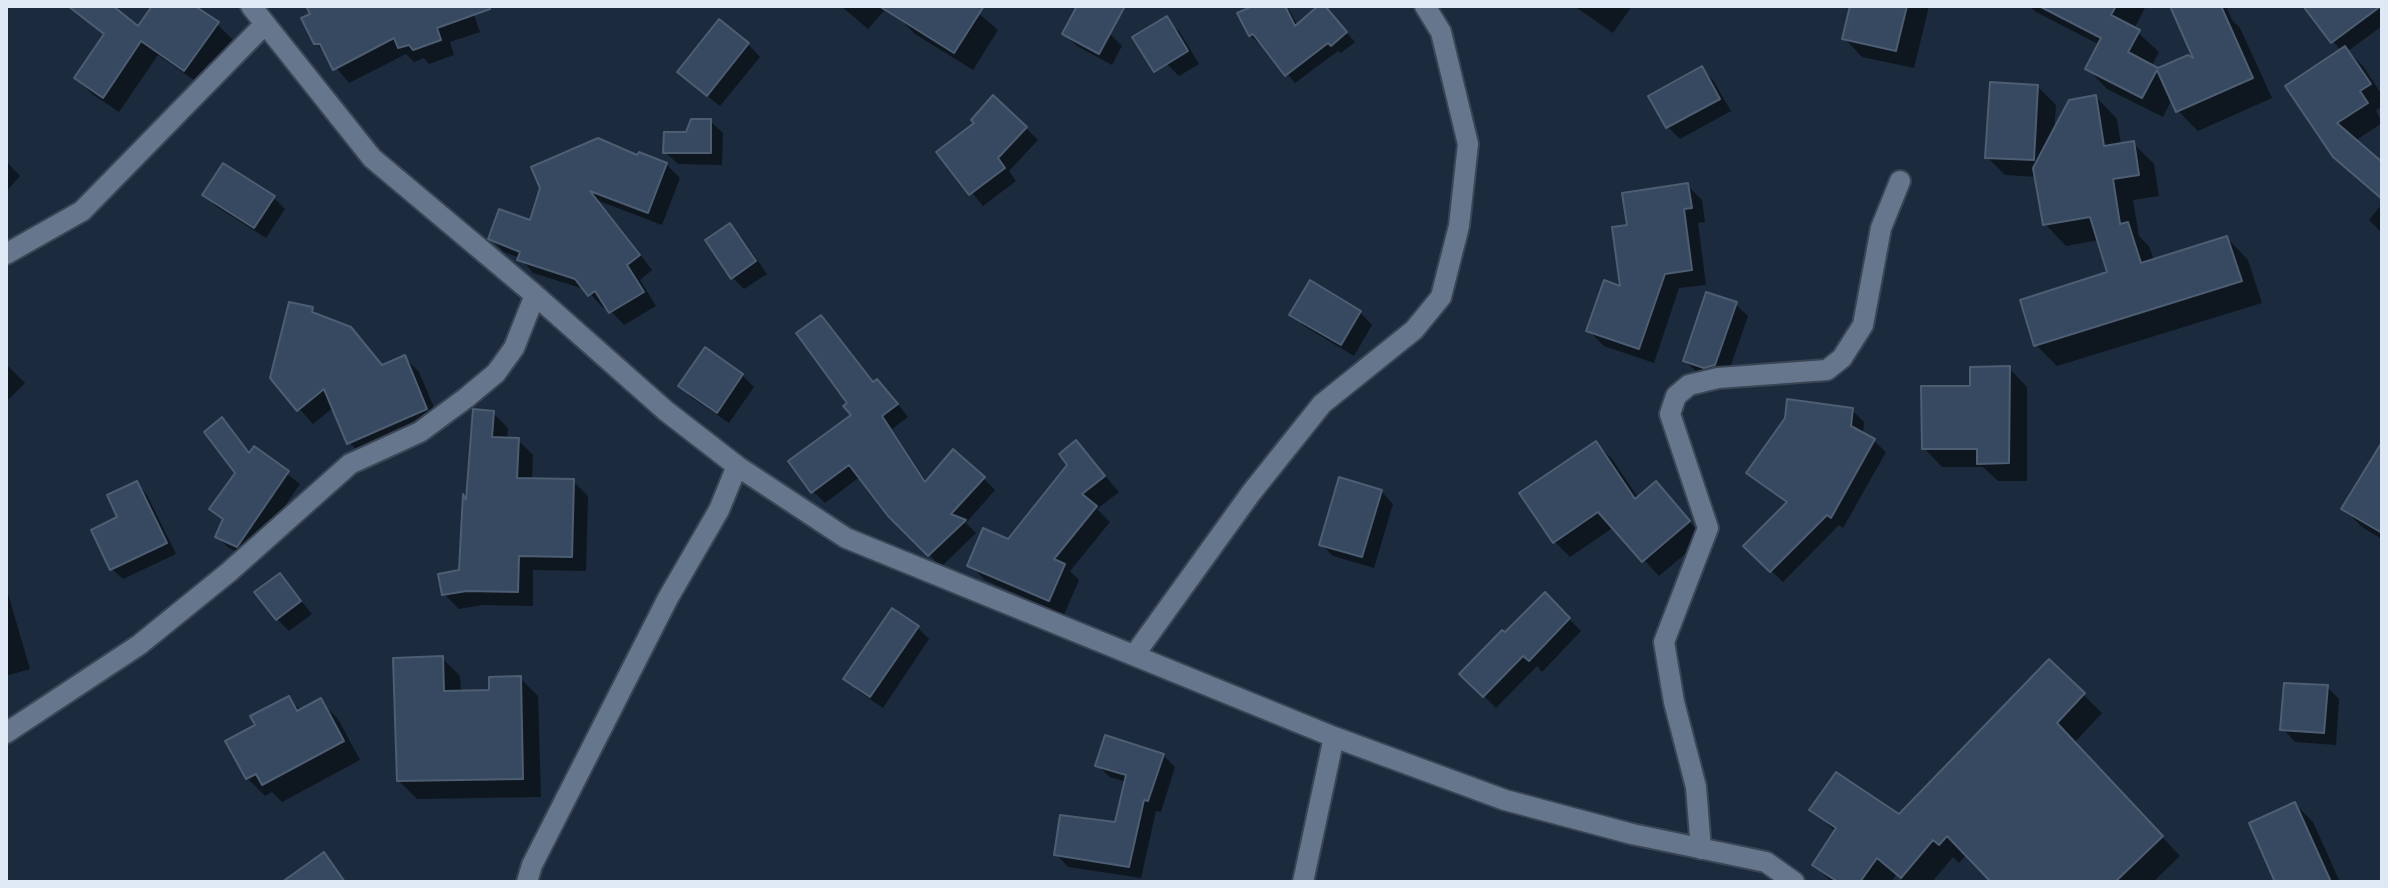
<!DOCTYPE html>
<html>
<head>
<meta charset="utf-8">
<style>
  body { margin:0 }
  #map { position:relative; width:2388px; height:888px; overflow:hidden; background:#1c2a3d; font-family:Quicksand,sans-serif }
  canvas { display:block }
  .frame { position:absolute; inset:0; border:8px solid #dfe8f5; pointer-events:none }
</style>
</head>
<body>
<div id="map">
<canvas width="2388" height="888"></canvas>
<div class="frame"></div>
</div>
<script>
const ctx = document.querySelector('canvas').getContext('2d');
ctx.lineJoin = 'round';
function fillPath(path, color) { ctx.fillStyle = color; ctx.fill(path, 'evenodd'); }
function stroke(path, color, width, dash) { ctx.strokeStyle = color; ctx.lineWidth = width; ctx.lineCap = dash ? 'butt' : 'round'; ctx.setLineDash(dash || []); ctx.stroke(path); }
fillPath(new Path2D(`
  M93 6H109L138 29 155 6H192L217 24 233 40 201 85 158 55 119 112 92 94 76 78 105 36 85 17Z
  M316 6H471L480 32 450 42 454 55 429 64 424 58 414 62 406 54 349 83 316 43 312 15Z
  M841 6H888L868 29Z
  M904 6H970L998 30 973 70 915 34 897 16Z
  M1257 6H1287L1298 26 1322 6 1355 42 1341 53 1338 51 1295 83 1262 43 1259 44 1250 35Z
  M1574 6H1632L1613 33Z
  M1852 6H1929L1914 68 1862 57 1844 38Z
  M2029 6H2146L2134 29 2159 52 2151 67 2158 71 2197 62 2172 6H2226L2232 20 2240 28 2272 98 2198 131 2178 111 2172 99 2163 117 2107 89 2088 69 2100 45 2036 12Z
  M2313 6H2382V26L2348 51 2363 66 2382 95V106L2376 110 2382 123 2355 141 2378 161 2382 157V199L2334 156 2341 51 2308 9Z
  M1075 15 1110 34 1122 46 1112 65 1077 46 1064 34Z
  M1166 19 1179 31 1199 64 1179 76 1167 64Z
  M748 44 760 57 720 106 691 83Z
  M1701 68 1713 80 1731 111 1680 139 1668 127 1651 97Z
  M2038 87 2056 105 2054 132 2096 97 2117 119 2121 145 2133 143 2154 164 2159 196 2133 200 2139 236 2149 246 2154 261 2227 238 2248 260 2262 303 2057 366 2036 345 2110 274 2099 240 2066 246 2045 224 2037 177 2005 175 1987 157Z
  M710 121 723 133 722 165 678 164 665 152Z
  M1026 128 1038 140 1009 171 1016 181 983 206 939 152Z
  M639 158 666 164 680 178 662 225 599 201 652 270 640 280 656 306 624 325 606 306 603 308 587 290 533 273 520 258 504 252 490 238 531 222Z
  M6 161 20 176 6 192Z
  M1687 185 1702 200 1705 222 1698 223 1706 285 1679 288 1654 363 1604 346 1589 331 1622 289 1629 226Z
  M205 195 273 197 285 209 266 238 217 207Z
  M2382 204V233L2369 220Z
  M730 226 742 238 767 274 744 289 732 277Z
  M1735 304 1748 316 1727 377 1698 373 1685 361Z
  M312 309 319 317 349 328 383 366 404 357 419 372 441 424 364 457 349 442 334 407 313 424 272 378Z
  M1360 312 1372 325 1354 356 1304 326 1292 314Z
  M821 317 874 384 889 393 908 417 892 429 927 482 983 478 995 490 966 523 976 533 941 567 890 514 861 476 825 503 813 491 853 415Z
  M6 364 25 383 6 402Z
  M2009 368 2027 387V481H1998L1983 467H1942L1924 448 1972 388Z
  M742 375 754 387 729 423 692 398 680 386Z
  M1852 410 1864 422 1863 434 1874 441 1886 452 1843 528 1839 525 1783 582 1746 546 1788 504 1748 472Z
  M493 413 508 428 507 440H518L533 455 532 480 573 481 588 496 586 571 533 570V606L483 605 459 609 444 594 461 572 465 499 468 501Z
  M222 420 251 454 254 449 300 484 249 558 229 548 217 537 224 521 211 509 237 473Z
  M1076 442 1119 492 1097 509 1110 522 1070 571 1079 580 1064 615 985 580 970 565 1008 541 1070 465Z
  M1596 443 1612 459 1639 499 1656 484 1704 538 1659 576 1614 527 1570 557 1554 541Z
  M2382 466V539L2362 527 2344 509Z
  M137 484 147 495 176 554 123 579 112 569Z
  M1381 491 1393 504 1374 568 1333 556 1321 544Z
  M279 575 312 614 289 631 277 619Z
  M6 587 30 669 6 676Z
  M1545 595 1581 631 1542 672 1537 666 1496 708 1462 674Z
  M917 627 929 639 883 708 858 691 846 678Z
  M442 658 460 676 461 693 491 692 520 678 538 696 541 797 417 799 399 781Z
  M2049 661 2102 713 2074 743 2180 856 2153 882H1993L1967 854 1959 863 1953 857 1932 882H1905L1896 875 1891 882H1832L1814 865 1836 832 1812 810 1899 817Z
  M2327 687 2339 699 2336 745 2295 742 2283 729Z
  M288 698 301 711 320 701 338 719 360 760 282 802 272 792 265 796 247 778 257 726Z
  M1163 755 1175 767 1161 812 1156 811 1141 878 1068 867 1056 854 1117 824 1126 782 1110 777 1097 765Z
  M2295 804 2313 822 2340 882H2277Z`), '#0007');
const building = new Path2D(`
  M68 6H113L138 26 152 6H195L219 22 184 71 141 41 103 98 74 78 104 34Z
  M306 6H489L490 9 437 28 441 40 413 50 409 45 398 48 394 38 333 70 320 44H314L301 18 310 14Z
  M879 6H984L954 53Z
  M1077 6H1125L1099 54 1062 34Z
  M1253 6H1285L1295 26 1318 6H1325L1347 32 1331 46 1328 43 1285 76 1253 34 1249 36 1237 13Z
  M1850 6H1907L1896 51 1842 39Z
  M2039 6H2116L2111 15 2140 30 2128 52 2158 68 2188 55 2193 58 2170 6H2221L2253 78 2176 112 2157 70 2142 98 2085 69 2101 38Z
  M2303 6H2381L2331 43Z
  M1167 16 1188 51 1154 72 1132 37Z
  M719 19 749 43 707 96 677 72Z
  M2345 46 2371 84 2360 91 2368 103 2337 123 2382 162V199L2333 157 2285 86Z
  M1702 66 1720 99 1666 128 1648 96Z
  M1990 82 2038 85 2034 160 1985 158Z
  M993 95 1027 127 998 158 1005 168 969 195 936 152 974 123 971 120Z
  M2096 95 2104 146 2134 141 2139 175 2113 179 2120 224 2128 222 2141 263 2227 236 2242 281 2034 346 2020 300 2107 272 2090 217 2043 225 2033 168 2069 100Z
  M691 119H711V153H663L664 132H686Z
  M598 138 637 155 639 152 667 163 648 213 590 191 640 255 627 265 644 292 609 313 595 291 588 296 575 279 517 260 520 252 488 239 499 209 530 220 540 188 531 167Z
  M223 163 275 196 254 228 202 195Z
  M1688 183 1692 208 1684 209 1692 270 1665 274 1639 349 1586 331 1604 280 1620 286 1612 227 1627 225 1622 193Z
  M730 223 756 261 731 279 705 240Z
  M1310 280 1361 311 1341 345 1289 315Z
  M1706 292 1737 302 1715 365 1704 368 1683 361Z
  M289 302 313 307 312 312 351 327 382 365 405 355 427 409 347 444 324 389 297 411 270 378Z
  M821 315 873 382 877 379 898 404 882 416 925 482 953 449 985 477 951 514 966 520 928 556 888 516 849 465 811 493 788 461 851 415 843 406 847 403 796 333Z
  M705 347 743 374 717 413 678 386Z
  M2010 366 2009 463 1977 464V449H1922L1921 386H1970V367Z
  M1787 399 1853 408 1851 426 1875 439 1831 518 1827 515 1770 572 1743 546 1787 502 1746 473 1785 418Z
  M473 409 494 411 492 437 519 438 517 478 574 479 572 557 519 556 518 592 467 591 442 595 438 574 459 570 463 494 466 500Z
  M222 417 249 453 254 446 289 471 237 547 215 537 223 519 209 509 235 473 204 432Z
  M1076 440 1105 476 1082 494 1097 506 1054 559 1065 564 1049 601 967 566 983 528 1008 539 1067 465 1059 454Z
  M1596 441 1635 499 1656 481 1690 521 1642 562 1598 512 1553 543 1519 493Z
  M2382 442V533L2341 509Z
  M1339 477 1382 490 1362 557 1319 545Z
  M137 481 167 543 110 570 91 530 117 517 107 495Z
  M280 573 301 601 276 620 254 592Z
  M1545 592 1570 618 1529 661 1523 656 1483 697 1459 674 1502 630 1505 632Z
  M892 608 919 626 870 697 843 679Z
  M443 656 444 691 489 690V677L521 676 523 779 397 781 393 658Z
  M2049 659 2085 693 2057 723 2163 836 2115 882H1991L1947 836 1939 845 1933 840 1901 878 1877 858 1860 882H1838L1812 865 1836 828 1809 810 1836 772 1899 814Z
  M2284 683 2328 685 2324 733 2280 730Z
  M289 696 297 711 321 698 344 741 262 785 256 774 246 779 225 741 255 725 250 716Z
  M1105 735 1164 754 1148 801 1144 800 1129 867 1054 855 1060 815 1115 822 1126 775 1095 766Z
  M2295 802 2331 882H2275L2249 823Z
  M324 852 345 882H282Z`);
fillPath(building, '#374961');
stroke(building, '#4d5d72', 2);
const minor = new Path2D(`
  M251 6 372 158 535 295 666 411 737 466 846 538 1334 737 1505 800 1632 834 1766 862 1794 882
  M6 254 82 211 265 24
  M1135 654 1251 493 1322 404 1414 330 1441 297 1459 226 1468 144 1441 32 1425 6
  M6 733 139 645 229 572 350 464 420 432 466 398 496 373 514 348 535 295
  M1701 849 1696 787 1674 702 1664 642 1708 528 1670 414 1676 396 1689 385 1718 378 1827 370 1842 358 1863 325 1881 228 1900 181
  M527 882 532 865 668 598 719 510 737 466
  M1303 882 1334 737`);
stroke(minor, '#3a4655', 24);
stroke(minor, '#66778d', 20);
</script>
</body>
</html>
